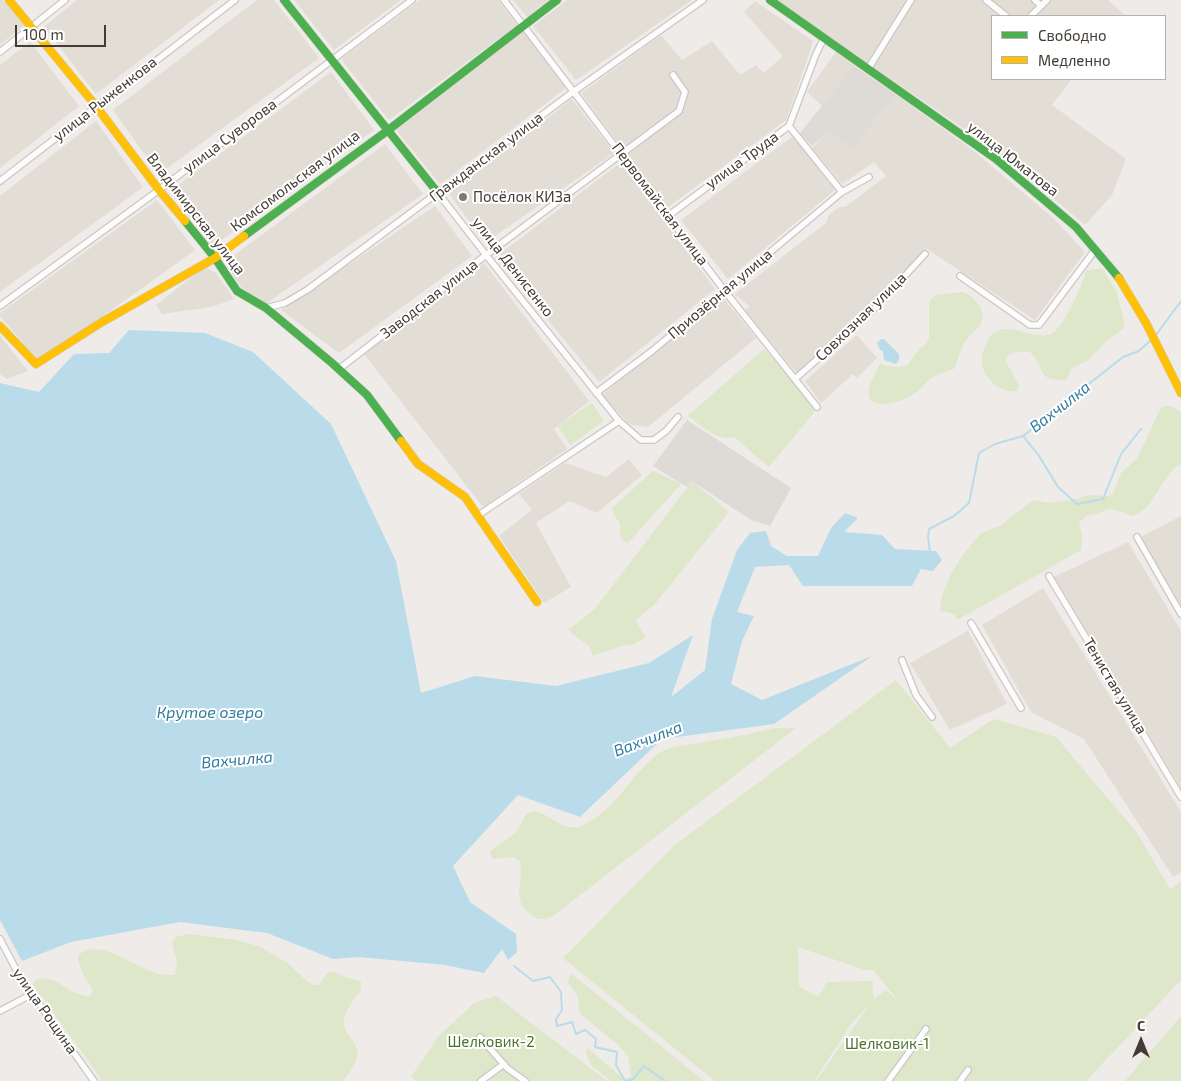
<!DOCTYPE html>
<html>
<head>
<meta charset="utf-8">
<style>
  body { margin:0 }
  #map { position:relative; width:1181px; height:1081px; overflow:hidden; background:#eeebe8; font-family:"Exo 2",sans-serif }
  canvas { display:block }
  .legend { position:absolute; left:991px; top:15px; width:175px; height:65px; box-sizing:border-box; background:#fff; border:1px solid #b4b1ae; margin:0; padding:6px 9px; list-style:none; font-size:15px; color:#433c35 }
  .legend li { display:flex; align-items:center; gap:10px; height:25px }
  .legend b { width:25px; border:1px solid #b4b1ae }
  .north { position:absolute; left:1116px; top:1016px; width:50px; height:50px; -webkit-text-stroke:4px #fff; paint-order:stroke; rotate:0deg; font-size:14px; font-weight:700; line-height:20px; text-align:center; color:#433c35 }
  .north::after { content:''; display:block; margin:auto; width:18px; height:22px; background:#433c35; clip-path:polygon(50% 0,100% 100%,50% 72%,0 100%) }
  .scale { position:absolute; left:15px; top:25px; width:91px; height:22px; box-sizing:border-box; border:2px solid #433c35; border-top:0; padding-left:6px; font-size:15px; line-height:18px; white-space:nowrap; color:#433c35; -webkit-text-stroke:4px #fff; paint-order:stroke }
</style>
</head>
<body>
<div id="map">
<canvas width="1181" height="1081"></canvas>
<ul class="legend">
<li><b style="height:6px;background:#4caf50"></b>Свободно</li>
<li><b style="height:6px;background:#ffc107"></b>Медленно</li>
</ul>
<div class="north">С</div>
<div class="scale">100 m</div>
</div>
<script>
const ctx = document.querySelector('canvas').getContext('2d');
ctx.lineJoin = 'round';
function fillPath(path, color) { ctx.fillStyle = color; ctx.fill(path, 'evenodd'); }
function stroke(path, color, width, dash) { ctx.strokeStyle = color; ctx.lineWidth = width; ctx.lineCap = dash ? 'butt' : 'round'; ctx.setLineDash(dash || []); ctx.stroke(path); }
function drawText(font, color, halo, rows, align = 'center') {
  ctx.font = font + ' "Exo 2",sans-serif'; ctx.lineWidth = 4; ctx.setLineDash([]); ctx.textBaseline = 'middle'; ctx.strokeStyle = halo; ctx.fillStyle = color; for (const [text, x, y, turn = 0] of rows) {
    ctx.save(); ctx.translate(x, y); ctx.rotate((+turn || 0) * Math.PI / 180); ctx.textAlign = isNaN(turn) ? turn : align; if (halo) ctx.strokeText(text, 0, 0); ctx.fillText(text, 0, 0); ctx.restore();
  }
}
fillPath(new Path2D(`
  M0 0H3L24 25 0 45Z
  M77 0H219L96 94 44 27Z
  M257 0H274L319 58 159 174 113 110Z
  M294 0H401L334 50Z
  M420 0H498L517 25 389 120 341 59Z
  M513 0H549L527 17Z
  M567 0H692L576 80 533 26Z
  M776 0H1108L1124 14 1122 16H992V79H1072L1052 105 1126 159 1112 195 1085 225 1005 157Z
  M755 1 813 41 804 69 786 120 667 208 581 93 661 35 682 60 712 41 740 75 756 65 764 73 783 56 744 12Z
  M523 31 566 88 440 184 396 130Z
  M30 42 79 106 0 168V65Z
  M836 52 854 66 822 106 807 92Z
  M331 72 374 130 212 247 170 191Z
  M895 94 975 152 1054 219 1085 252 1035 320 927 249 850 328 797 374 745 310 750 307 735 294 827 222 828 216 839 207H845L886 176 874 162 842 184 812 148 829 131 853 149Z
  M572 99 614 153 485 243 449 194Z
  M96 121 143 187 0 292V196Z
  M793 136 835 190 728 279 681 220Z
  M385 144 423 194 264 305 239 285 225 262Z
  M620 163 715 289 599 382 496 257Z
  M157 200 195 250 39 362 0 316V313Z
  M435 206 472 256 339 353 281 310Z
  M484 263 589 401 554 429 567 449 483 507 364 354Z
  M205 267 216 273 234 299 211 307 162 314 156 305Z
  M722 297 756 338 648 427 629 424 602 395Z
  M857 335 877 358 857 378 853 374 821 403 805 381Z
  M0 336 28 371 7 379 0 374Z
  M629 459 642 475 597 513 569 501 536 523 571 587 544 603 499 536 532 510 519 494 565 463 606 477Z
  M1181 516V606L1140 537Z
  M1128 542 1181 631V788L1054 577Z
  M1043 588 1181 812V872L1173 877 1084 739 1031 712 982 625Z
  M968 631 1007 704 950 730 910 663Z`), '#e2ddd5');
fillPath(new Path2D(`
  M854 66 895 94 853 149 829 132 812 146 800 133Z
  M687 420 791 488 770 526 751 520 692 481 687 487 653 466Z`), '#dedad6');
fillPath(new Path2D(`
  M1102 268 1117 292 1125 327 1103 344 1090 359 1072 368 1066 380C1035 381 1047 369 1030 352 1020 352 1010 350 1005 360L1019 385 1018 391C1000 394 979 376 982 356 982 353 985 348 986 345 987 341 988 338 991 335 1007 319 1033 341 1051 334 1063 329 1083 284 1086 271Z
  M963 292C974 296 988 311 981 324 977 330 969 335 965 342 960 349 958 360 955 368 947 372 937 374 930 379 923 385 917 393 909 397 899 403 864 412 869 389 870 381 877 372 880 364L893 367 907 366 919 349 925 345 929 339V305L931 299 936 295Z
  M764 349 791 378 815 411 769 467 734 437C719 443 700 424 688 416Z
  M592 403 604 421 570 445 558 426Z
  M1164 406C1172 406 1176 407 1181 413V464C1159 476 1157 508 1132 516L1123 512 1109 509 1096 514 1086 516 1079 523 1082 536 1081 550 959 619H956L955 614 940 611 942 595 951 574 962 556 981 533 1000 526 1033 500 1049 503 1078 499 1088 495 1107 496 1113 494 1121 473 1137 459 1155 420 1161 408Z
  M653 471 681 484 627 544 620 536V524L611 509Z
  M692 481 729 512 655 604 635 621 646 637 630 646 627 644 593 656 590 647 568 630 595 609Z
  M896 680 950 748 994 719 1056 737 1137 833 1170 889 1181 882V980L1086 1081H816L870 1004 851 1024 814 1081H715L563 958 675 845ZM798 947 862 969 874 971 899 1002 886 990 874 999 872 981 827 982 818 997 799 986Z
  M776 728H796L553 916C545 920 538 920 531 915 508 897 527 881 519 860L513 857 492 859 490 852C497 843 510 840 517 831 521 827 522 819 526 815 540 800 559 835 581 826 616 811 629 776 658 754 669 746 681 746 694 744 709 741 724 739 739 736 752 734 763 730 776 728Z
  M189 934 236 940 258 946 286 962 308 982 313 985H319C329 970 328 968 345 977 351 979 355 979 361 982V989C355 1000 346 1007 344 1020 343 1032 350 1035 355 1045 362 1058 351 1071 343 1081H103L33 985 36 980C56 972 69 997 90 996L93 990C86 979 79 969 78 956 96 936 136 967 155 973 161 975 168 975 175 975L177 962 172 942 176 937Z
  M570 975H573L704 1081H611L592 1066 587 1057 586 1051 588 1048 622 1078H629L631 1076 628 1056 617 1044 582 1015 579 1010 578 997 568 982Z
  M496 996 607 1081H415L411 1077 438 1037 474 1003Z
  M1181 1016V1081H1125Z`), '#dee7c9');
fillPath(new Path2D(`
  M129 330 205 333 253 352 331 424 396 561 421 693 475 676 556 686 649 663 693 635 671 697 705 670 712 619 737 550 750 533 766 531 771 546 787 556H818L831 528 845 513 858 518 844 532 882 535 895 549 936 551 942 560 933 571 921 569 912 586H803L789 565 755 567 737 612 754 616 742 641 731 684 762 700 872 656 774 724 662 739 580 817 518 795 453 866 470 902 516 934 517 952 508 960 502 949 484 973 445 965 358 957 333 959 267 933 180 922 71 942 22 961 0 920V383L39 392 74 354 109 353Z
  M881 339H884L899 354V360L896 364 884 360 883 351 880 350 877 343Z`), '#badcea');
stroke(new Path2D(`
  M1156 335 1181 301
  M1024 437 1039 456 1058 487 1077 504 1103 499 1121 454 1141 429
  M930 552 928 537 929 529 954 516 969 503 979 453 995 444 1023 436 1123 357 1139 351 1151 340
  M514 966 533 981 550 977 561 992 562 1010 556 1019 557 1026 572 1022 576 1034 585 1030 596 1039 595 1047 617 1052 616 1065 625 1081
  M626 1081 633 1079 644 1066 665 1081`), '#badcea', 2);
const street = new Path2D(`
  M504 0 724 290 817 407
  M986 0 1006 16
  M1035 0 1041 6 1047 0
  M1031 16 1041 6
  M0 52 65 0
  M868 69 911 0
  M0 181 235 0
  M842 192 869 177
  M438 193 486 255 619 421 641 440H654L666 431 678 417
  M668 216 789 126 816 54 824 38
  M960 276 1030 325H1039L1095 250
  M0 306 159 190 412 0
  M266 308 285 303 307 290 573 92 703 0
  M339 369 486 255 679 111 685 92 673 75
  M795 379 876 307 925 254
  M596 393 652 351 842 192 789 126
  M477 516 619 421
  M1137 537 1181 614
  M1049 576 1181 797
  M971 623 1021 708
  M902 660 916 695 932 717
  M0 939 20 977 94 1081
  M0 1011 32 994
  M480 1037 507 1068 525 1081
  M481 1081 504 1064
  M888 1081 926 1029
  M960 1081 968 1070`);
const fast = new Path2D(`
  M284 0 438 193
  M770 0 996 159 1076 227 1119 278
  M185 221 215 258 237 291 266 308 332 363 367 395 401 441
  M244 236 387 131 557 0`);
const slow = new Path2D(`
  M9 0 96 106 159 190 185 221
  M1119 278 1146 323 1181 393
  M0 326 36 364 102 322 215 258 244 236
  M401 441 418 464 465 497 537 602`);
stroke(street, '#cac7c4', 8);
stroke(fast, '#cfcac2', 9);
stroke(slow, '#cfcac2', 9);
stroke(street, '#fcfcfc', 5.5);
stroke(fast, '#4caf50', 8);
stroke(slow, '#ffc107', 8);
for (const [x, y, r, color] of [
  [463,197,5,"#7f7974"]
]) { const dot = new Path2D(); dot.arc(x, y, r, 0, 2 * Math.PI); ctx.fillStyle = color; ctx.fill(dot); stroke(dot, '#fff', 2); }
drawText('15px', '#433c35', '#fff', [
  ["улица Рыженкова",105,99,-38],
  ["улица Суворова",230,136,-37],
  ["Гражданская улица",486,157,-37],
  ["улица Юматова",1013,159,38],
  ["улица Труда",742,160,-36],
  ["Комсомольская улица",295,181,-37],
  ["Первомайская улица",660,204,53],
  ["Владимирская улица",196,214,52],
  ["улица Денисенко",513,267,52],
  ["Приозёрная улица",720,294,-40],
  ["Заводская улица",429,299,-38],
  ["Совхозная улица",861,317,-44],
  ["Тенистая улица",1115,686,59],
  ["улица Рощина",45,1011,55]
]);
drawText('15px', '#433c35', '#fff', [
  ["Посёлок КИЗа",473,197]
], 'left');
drawText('15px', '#4d712c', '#fff', [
  ["Шелковик-2",491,1042],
  ["Шелковик-1",887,1044]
]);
drawText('italic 16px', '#347da0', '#fff', [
  ["Вахчилка",1060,407,-38],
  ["Крутое озеро",210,713],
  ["Вахчилка",648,739,-21],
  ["Вахчилка",237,760,-5]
]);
</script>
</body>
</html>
